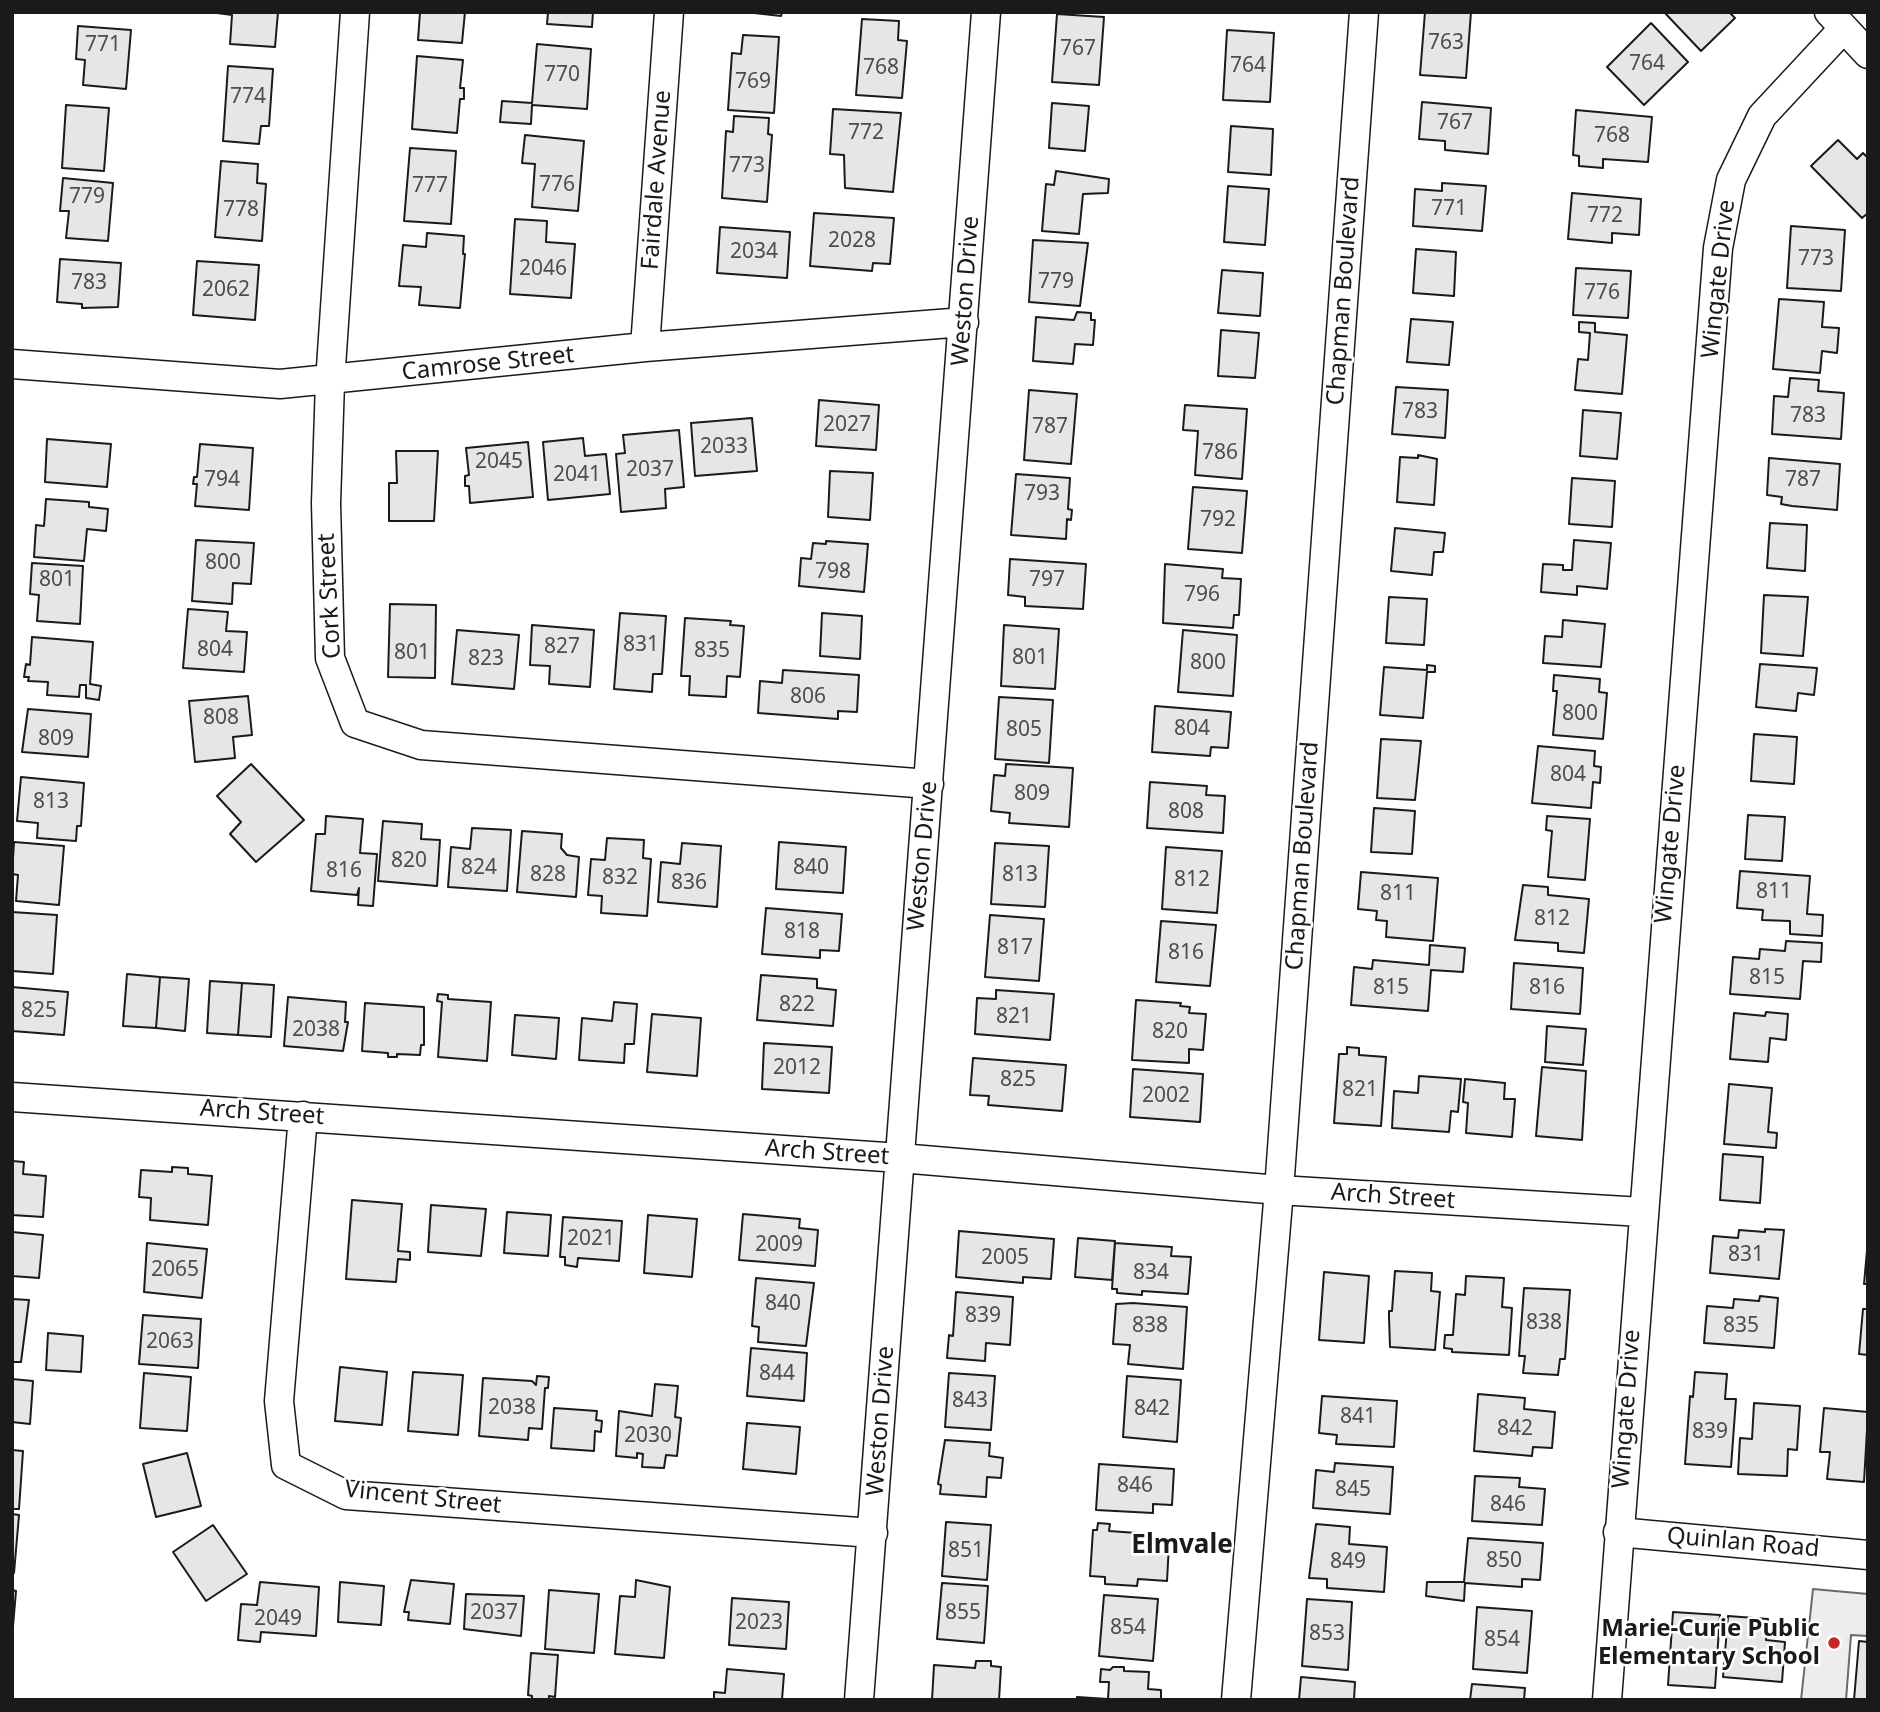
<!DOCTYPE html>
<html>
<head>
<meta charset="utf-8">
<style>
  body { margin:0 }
  #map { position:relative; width:1880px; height:1712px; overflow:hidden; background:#fff; font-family:"Noto Sans",sans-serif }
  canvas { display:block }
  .frame { position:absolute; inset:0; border:14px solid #1a1a1a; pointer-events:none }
</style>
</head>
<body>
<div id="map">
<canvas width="1880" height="1712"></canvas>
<div class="frame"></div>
</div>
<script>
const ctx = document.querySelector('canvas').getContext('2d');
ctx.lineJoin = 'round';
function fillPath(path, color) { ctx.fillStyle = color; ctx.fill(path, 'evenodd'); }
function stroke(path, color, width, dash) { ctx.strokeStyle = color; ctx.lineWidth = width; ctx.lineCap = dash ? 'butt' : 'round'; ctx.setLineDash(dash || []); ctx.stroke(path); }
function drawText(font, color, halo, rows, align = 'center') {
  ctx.font = font + ' "Noto Sans",sans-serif'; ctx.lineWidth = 5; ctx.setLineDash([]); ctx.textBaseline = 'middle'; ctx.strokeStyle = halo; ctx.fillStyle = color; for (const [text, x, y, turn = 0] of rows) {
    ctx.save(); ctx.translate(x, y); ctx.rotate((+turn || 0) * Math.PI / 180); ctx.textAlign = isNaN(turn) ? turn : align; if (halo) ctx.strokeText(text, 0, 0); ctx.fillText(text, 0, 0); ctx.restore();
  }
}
const parking = new Path2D(`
  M1813 1589 1868 1594V1636L1851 1635 1846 1700H1801Z`);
fillPath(parking, '#ededed');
stroke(parking, '#6a6a6a', 2);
const building = new Path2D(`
  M278 12 275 47 230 44 232 15 217 13Z
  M420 12H465L462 43 418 40Z
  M548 12H593L592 27 547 24Z
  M745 12H782L781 16Z
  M1425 12H1471L1466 78 1420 75Z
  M1664 12H1729L1735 18 1701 51Z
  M1057 14 1104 17 1099 85 1052 82Z
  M862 19 899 21 898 40 907 41 902 98 856 95Z
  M1651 23 1688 62 1644 105 1607 67Z
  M78 26 131 30 126 89 83 85 85 60 76 59Z
  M1227 30 1274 33 1270 102 1223 100Z
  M743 35 779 37 774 113 728 110 732 53 741 54Z
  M537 44 591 49 587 109 532 105 531 124 500 122 502 101 532 103Z
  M417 56 463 60 460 88H464V99H460L457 133 412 129Z
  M228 66 273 69 269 126H261L259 144 223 141Z
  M1422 102 1491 108 1488 154 1445 150V141L1419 139Z
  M1052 103 1089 106 1085 151 1049 148Z
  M66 105 109 108 104 171 62 168Z
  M833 109 901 113 893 192 845 188 844 155 830 154Z
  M1576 110 1652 117 1648 162 1603 159V168L1579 166V156L1573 155Z
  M734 116 769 118 768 134 772 135 767 202 722 198 726 131 733 132Z
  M1231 126 1273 129 1271 175 1228 172Z
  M525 135 584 141 578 211 532 207 535 164 522 163Z
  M1838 140 1857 159 1863 153 1868 158V213L1862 218 1811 166Z
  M410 148 456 151 451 224 404 221Z
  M221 161 258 164 257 183 266 184 262 241 215 237Z
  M1056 171 1109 179 1108 193 1083 194 1079 234 1042 231 1046 184 1054 185Z
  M63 178 113 183 108 241 66 238 69 211H60Z
  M1442 183 1486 186 1482 231 1413 226 1415 189 1442 191Z
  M1228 186 1269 189 1265 245 1224 242Z
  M1572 193 1641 199 1639 235 1612 233V243L1568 239Z
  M814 213 894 218 890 264 873 263 872 271 810 266Z
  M515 219 547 221 546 242 575 244 571 298 510 294Z
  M1791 226 1845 230 1841 291 1787 288Z
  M720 227 790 232 787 278 717 273Z
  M427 233 464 236 463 254H465L460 308 419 305 421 287 399 286 403 245 426 247Z
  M1033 240 1088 243 1080 306 1029 302Z
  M1416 249 1456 252 1454 296 1413 293Z
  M60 259 121 263 118 307 82 308V304L57 302Z
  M197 261 259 265 255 320 193 315Z
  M1576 268 1631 271 1628 318 1573 315Z
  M1222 270 1263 273 1260 316 1218 313Z
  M1779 299 1824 302 1822 327 1839 328 1837 353 1822 351 1820 373 1773 369Z
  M1077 312 1091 313V320H1095L1093 345 1075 344 1073 364 1033 361 1036 317 1074 320Z
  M1411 319 1453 322 1449 365 1407 362Z
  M1579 322 1595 323V332L1627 335 1622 394 1575 390 1578 359 1588 360 1590 333 1579 332Z
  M1221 330 1259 333 1255 378 1218 376Z
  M1790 378 1819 380 1818 391 1844 393 1841 439 1772 434 1774 396 1788 397Z
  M1396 387 1448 390 1445 438 1392 434Z
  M1029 390 1077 394 1071 464 1024 460Z
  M819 400 879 405 876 450 816 446Z
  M1185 405 1247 409 1242 479 1195 475 1198 431 1183 430Z
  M1583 410 1621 413 1617 459 1580 456Z
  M752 418 757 471 695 476 691 423Z
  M679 430 684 487 665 489 666 508 621 512 616 454 625 453 623 435Z
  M583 438 585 456 606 454 610 494 548 500 543 442Z
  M47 439 111 444 107 487 45 482Z
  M528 442 533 497 470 503 469 486H465V476L469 475 466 448Z
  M200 444 253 448 249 510 195 506 197 484H193L194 477H197Z
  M396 451H438L434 521H389V483H397Z
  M1418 455 1437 459 1434 505 1397 502 1400 457 1418 458Z
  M1769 458 1840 464 1837 510 1792 506 1781 504 1782 497 1767 495Z
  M830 471 873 473 870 520 828 517Z
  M1016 474 1070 478 1068 509 1072 510 1071 520 1067 519 1066 539 1011 535Z
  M1572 478 1615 481 1612 527 1569 524Z
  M1193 487 1247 491 1242 553 1188 549Z
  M46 499 89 502V507L108 509 106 531 87 529 84 561 34 557 36 525 44 526Z
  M1770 523 1807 525 1805 571 1767 568Z
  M1395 528 1445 533 1443 552H1434L1432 575 1391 571Z
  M196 540 254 543 251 584 233 583 232 604 192 601Z
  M1574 540 1611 543 1607 589 1577 586V595L1541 592 1543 564 1563 565V570H1572Z
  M826 541 868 544 864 592 799 586 801 558 811 559 813 543 826 544Z
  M1010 559 1086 564 1083 609 1025 606V597L1008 595Z
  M32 563 83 566 80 624 37 621 39 595 30 594Z
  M1165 564 1223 569 1222 578 1241 579 1239 615H1234L1233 628 1163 623Z
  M1764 595 1808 597 1803 656 1761 653Z
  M1389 597 1427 599 1424 645 1386 643Z
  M390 604 436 605 435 678 388 677Z
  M188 609 228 612 226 631 247 632 244 672 183 668Z
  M620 613 666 616 662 674H653L652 692 614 689Z
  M822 613 862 616 860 659 820 656Z
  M685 618 731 621 730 625 744 626 740 677 727 676 726 697 689 695 690 676H681Z
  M1563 620 1605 624 1601 667 1543 663 1545 636 1562 637Z
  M532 625 594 630 590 687 549 684 550 666 530 665Z
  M1004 625 1059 629 1055 689 1001 686Z
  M457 630 519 635 514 689 452 684Z
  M1183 630 1237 635 1233 696 1178 692Z
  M32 637 93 642 90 684 101 686 99 700 86 698V685H80L79 697 47 695 48 682 28 681 29 677H24L26 664 30 665Z
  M1760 664 1817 668 1814 695 1798 693 1796 711 1756 707Z
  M1427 665 1435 666V672H1427L1423 718 1380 715 1384 667 1427 670Z
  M783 670 859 675 857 712 838 711V719L758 713 760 681 782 683Z
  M1554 675 1600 679 1599 692 1607 693 1603 739 1553 735 1557 691H1553Z
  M248 696 252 735 233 737 235 758 195 762 189 701Z
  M999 697 1053 700 1049 763 995 759Z
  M1155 706 1231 712 1228 748 1211 747 1210 756 1152 752Z
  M28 709 91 714 88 757 22 752Z
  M1754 734 1797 737 1794 784 1751 781Z
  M1381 739 1421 741 1415 800 1377 798Z
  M1538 746 1595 751 1594 766 1601 767 1600 783 1593 782 1591 808 1532 803Z
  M251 764 304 820 256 862 230 834 241 822 217 796Z
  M1006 764 1073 768 1069 827 1009 823 1010 813 991 811 994 775 1005 776Z
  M21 777 84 783 81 826H77L76 841 37 838 38 823 17 821Z
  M1150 782 1207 786 1206 795 1225 796 1223 833 1147 828Z
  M1374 808 1415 811 1412 854 1371 852Z
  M1748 815 1785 817 1782 861 1745 859Z
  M326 816 363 819 360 853 377 854 373 906 358 905 359 888 357 895 311 891 316 834H325Z
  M1547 816 1590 819 1585 880 1548 877 1552 831 1546 830Z
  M383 821 422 824 421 839 440 840 437 886 378 881Z
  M472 828 511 830 507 891 448 887 451 847 470 849Z
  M522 831 562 834 561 848 567 855 579 857 576 897 517 892Z
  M607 838 644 840 643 858 651 859 647 916 601 913 602 896 588 895 591 859 605 860Z
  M14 842 64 846 59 905 16 901 18 875 12 874Z
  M779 842 846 847 843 893 776 889Z
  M682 843 721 846 717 907 658 902 661 862 680 864Z
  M995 843 1049 846 1045 907 991 904Z
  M1166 847 1222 851 1217 913 1162 909Z
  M1740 871 1810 876 1807 914 1823 915 1822 936 1790 934V921L1762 920 1763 910 1737 908Z
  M1361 872 1438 878 1433 941 1386 937 1387 921 1376 920 1377 911 1358 909Z
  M1523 885 1548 887V895L1589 899 1584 953 1558 951V943L1515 940Z
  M766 908 842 914 839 951 820 950V958L762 954Z
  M12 912 57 915 53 974 12 971Z
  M990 915 1044 919 1039 981 985 977Z
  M1161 921 1216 925 1210 986 1156 982Z
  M1786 941 1822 943 1821 962 1803 961 1800 999 1730 994 1733 957 1759 959 1760 949 1785 951Z
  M1430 945 1465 948 1463 972 1431 970 1428 1011 1351 1005 1354 967 1372 969 1373 960 1429 965Z
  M1514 963 1583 968 1580 1014 1511 1009Z
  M127 974 160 977 156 1028 123 1026Z
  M761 975 817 979V988L836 990 833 1026 757 1020Z
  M160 977 189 979 185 1031 156 1028Z
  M210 981 242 983 238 1035 207 1033Z
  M242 983 274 985 271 1037 238 1035Z
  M12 987 68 992 64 1035 12 1031Z
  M996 990 1054 994 1050 1040 975 1034 977 998 996 999Z
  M438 994 448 995V999L491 1002 487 1061 438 1057 442 1002 437 1001Z
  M288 997 346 1002 345 1022H348L343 1051 284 1046Z
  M1136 1000 1181 1003 1180 1006 1190 1007 1189 1013 1206 1014 1203 1050 1189 1049V1063L1132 1060Z
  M614 1002 637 1004 634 1044H625L624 1063 579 1060 582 1018 612 1021Z
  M365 1003 424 1007V1045H421L420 1055 397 1054V1057H388V1053L362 1051Z
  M1766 1012 1788 1014 1786 1040 1770 1038 1768 1062 1730 1059 1734 1013 1765 1016Z
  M652 1014 701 1018 697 1076 647 1072Z
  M515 1015 559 1018 556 1059 512 1055Z
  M1547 1026 1586 1029 1583 1065 1545 1062Z
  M764 1043 832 1047 829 1093 762 1089Z
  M1347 1047 1359 1048V1055L1386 1057 1381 1126 1334 1123 1339 1054H1347Z
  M973 1058 1066 1065 1062 1111 988 1105 989 1096 970 1095Z
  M1542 1067 1586 1071 1582 1140 1536 1136Z
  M1133 1069 1203 1074 1200 1122 1130 1117Z
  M1419 1076 1461 1079 1458 1112 1451 1111 1449 1132 1392 1128 1394 1091 1418 1093Z
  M1465 1079 1505 1083 1504 1099H1515L1512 1137 1466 1133 1468 1103 1463 1102Z
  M1729 1084 1772 1088 1768 1132 1777 1133 1776 1148 1724 1144Z
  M1723 1154 1763 1157 1760 1203 1720 1200Z
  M12 1161 24 1162 23 1174 46 1176 43 1217 12 1215Z
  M172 1167 188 1168V1174L212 1176 208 1225 150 1220 151 1198 139 1197 141 1170 172 1172Z
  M352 1200 402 1204 398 1251 410 1252V1260L398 1259 396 1282 346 1279Z
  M431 1205 486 1209 481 1256 428 1252Z
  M507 1212 551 1215 548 1256 504 1253Z
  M743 1214 800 1219 799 1228 818 1230 815 1266 739 1260Z
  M648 1215 697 1219 692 1277 644 1273Z
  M563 1217 622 1221 619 1261 578 1258 577 1267 565 1265V1257H560Z
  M1765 1229 1784 1230 1779 1279 1710 1273 1713 1236 1738 1238 1739 1230 1765 1232Z
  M959 1231 1054 1239 1051 1279 1023 1277V1283L956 1277Z
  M12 1232 43 1235 39 1278 12 1276Z
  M1078 1238 1115 1241 1112 1280 1075 1277Z
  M1868 1239V1284H1864Z
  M147 1243 207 1249 202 1298 144 1292Z
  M1115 1243 1172 1247 1171 1256 1191 1257 1188 1294 1142 1291V1295L1117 1293V1289H1112Z
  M1395 1271 1432 1273 1431 1291 1440 1292 1435 1350 1390 1347 1389 1317V1311H1392Z
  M1324 1272 1369 1276 1364 1343 1319 1340Z
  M1466 1276 1504 1278 1502 1307 1512 1308 1509 1355 1452 1352V1349L1444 1348 1445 1335H1453L1456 1294 1465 1295Z
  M756 1278 814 1283 806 1346 758 1342 759 1327 752 1326Z
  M1524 1288 1570 1290 1565 1359H1560L1558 1375 1523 1373 1525 1356H1519Z
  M956 1292 1013 1297 1010 1345 986 1343 985 1361 947 1358 949 1335 953 1336Z
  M1760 1296 1778 1298 1774 1348 1704 1343 1707 1306 1733 1308 1734 1299 1759 1301Z
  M12 1299 29 1300 21 1362H12Z
  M1867 1300H1868V1355L1859 1354 1863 1309H1867Z
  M1133 1303 1187 1307 1183 1369 1128 1364 1130 1345 1113 1344 1116 1304Z
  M143 1315 201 1319 198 1368 139 1364Z
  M48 1333 83 1336 81 1372 46 1370Z
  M751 1348 807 1353 804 1401 747 1396Z
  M340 1367 387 1372 382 1425 335 1421Z
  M413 1372 463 1375 458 1435 408 1431Z
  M1695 1372 1727 1374 1725 1399H1736L1731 1467 1685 1464 1690 1396 1693 1397Z
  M144 1373 191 1377 187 1431 140 1428Z
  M949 1373 995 1376 991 1430 945 1427Z
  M537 1376 549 1377 548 1388H545L542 1429 529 1428 528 1440 479 1436 483 1378 532 1381 536 1385Z
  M1127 1376 1181 1380 1177 1442 1123 1437Z
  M12 1379 33 1381 30 1424 12 1422Z
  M655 1384 678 1386 675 1417 681 1418 677 1456 666 1455 664 1468 642 1467 643 1454 637 1453V1458L616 1456 619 1411 652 1416Z
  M1478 1394 1525 1398 1524 1409 1555 1412 1552 1448 1533 1447 1532 1456 1474 1451Z
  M1322 1396 1397 1401 1394 1447 1336 1444 1337 1435 1319 1433Z
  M1754 1403 1800 1406 1797 1450 1788 1449 1787 1476 1738 1474 1740 1438 1752 1439Z
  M554 1408 597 1411 596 1420 602 1421 601 1432 595 1431 594 1451 551 1448Z
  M1824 1408 1868 1412 1864 1482 1827 1479 1830 1452H1820Z
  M747 1423 800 1427 796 1474 743 1469Z
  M945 1440 990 1443 989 1456 1003 1458 1001 1478 987 1477 986 1497 940 1494 941 1485 938 1484Z
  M12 1450 23 1451 19 1509H12Z
  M187 1453 201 1506 156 1517 143 1464Z
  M1335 1463 1393 1467 1390 1514 1313 1508 1316 1470 1334 1472Z
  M1099 1464 1174 1469 1172 1505 1153 1504V1513L1096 1510Z
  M1475 1476 1520 1478 1519 1487 1545 1489 1542 1525 1472 1521Z
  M12 1514 19 1515 14 1573H12Z
  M946 1522 991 1525 987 1580 942 1576Z
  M1098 1523 1110 1524 1109 1531 1151 1534 1150 1543 1169 1544 1167 1581 1138 1579 1137 1586 1105 1584V1577L1090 1576 1093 1530H1097Z
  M1316 1524 1350 1527 1349 1544 1387 1547 1384 1592 1327 1588V1579L1309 1578Z
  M213 1525 247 1574 206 1601 173 1552Z
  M1468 1538 1543 1543 1540 1580 1522 1579V1587L1465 1583 1464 1601 1426 1596 1427 1582H1464Z
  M411 1580 454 1584 450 1624 408 1620 409 1612H404Z
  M636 1580 670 1587 664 1658 615 1654 620 1596 635 1597Z
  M260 1582 319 1587 316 1636 261 1632 260 1642 238 1640 241 1604 257 1605Z
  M340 1582 384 1586 381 1625 338 1622Z
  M942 1583 988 1586 984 1643 937 1639Z
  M12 1590 16 1591 12 1638Z
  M549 1590 599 1594 594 1653 545 1649Z
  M466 1594 524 1596 521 1636 464 1629Z
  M1104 1595 1158 1599 1153 1661 1099 1656Z
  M732 1598 789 1602 786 1649 729 1645Z
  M1307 1599 1352 1602 1348 1670 1302 1666Z
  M1477 1607 1532 1611 1527 1673 1473 1669Z
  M1673 1612 1720 1615 1715 1688 1668 1685Z
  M1728 1616 1768 1619 1766 1640 1785 1642 1782 1682 1723 1677Z
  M1859 1641 1868 1642V1700H1854Z
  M531 1653 558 1655 555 1697 549 1696V1700H532V1696L528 1695Z
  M976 1661H991V1666L1001 1667 999 1700H932L934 1665 975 1668Z
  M1113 1667H1124V1671L1149 1672 1148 1689 1161 1690V1700H1077V1697L1108 1699 1109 1682H1100L1101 1669 1110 1670Z
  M727 1669 784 1674 782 1700H714V1692L725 1693Z
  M1301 1677 1355 1682 1354 1700H1299Z
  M1472 1684 1525 1688 1524 1700H1470Z`);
fillPath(building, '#e6e6e6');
stroke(building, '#1a1a1a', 2);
const minor = new Path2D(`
  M355 12 330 382 326 503 330 658 355 723 421 745 929 784
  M1829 12 1868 54
  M645 347 669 12
  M12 364 280 384 645 347 964 322
  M12 1097 900 1158 1279 1190 1642 1212
  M303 1116 279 1401 286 1465 346 1495 873 1533
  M1618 1532 1868 1555
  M859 1700 986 12
  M1236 1700 1279 1190 1364 12
  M1607 1700 1718 248 1731 180 1762 116 1844 28`);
stroke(minor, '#1a1a1a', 31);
stroke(minor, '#fff', 28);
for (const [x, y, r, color] of [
  [1834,1643,7,"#c62828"]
]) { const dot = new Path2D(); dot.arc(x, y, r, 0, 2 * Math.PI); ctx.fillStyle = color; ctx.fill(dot); stroke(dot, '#fff', 2.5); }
drawText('21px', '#4d4d4d', null, [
  ["763",1446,43],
  ["771",103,45],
  ["767",1078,49],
  ["764",1647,64],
  ["764",1248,66],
  ["768",881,68],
  ["770",562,75],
  ["769",753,82],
  ["774",248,97],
  ["767",1455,123],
  ["772",866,133],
  ["768",1612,136],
  ["773",747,166],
  ["776",557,185],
  ["777",430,186],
  ["779",87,197],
  ["771",1449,209],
  ["778",241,210],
  ["772",1605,216],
  ["2028",852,241],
  ["2034",754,252],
  ["773",1816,259],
  ["2046",543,269],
  ["779",1056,282],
  ["783",89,283],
  ["2062",226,290],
  ["776",1602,293],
  ["783",1420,412],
  ["783",1808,416],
  ["2027",847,425],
  ["787",1050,427],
  ["2033",724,447],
  ["786",1220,453],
  ["2045",499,462],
  ["2037",650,470],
  ["2041",577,475],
  ["794",222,480],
  ["787",1803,480],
  ["793",1042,494],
  ["792",1218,520],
  ["800",223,563],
  ["798",833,572],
  ["801",57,580],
  ["797",1047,580],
  ["796",1202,595],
  ["831",641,645],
  ["827",562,647],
  ["804",215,650],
  ["835",712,651],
  ["801",412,653],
  ["801",1030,658],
  ["823",486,659],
  ["800",1208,663],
  ["806",808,697],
  ["800",1580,714],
  ["808",221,718],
  ["804",1192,729],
  ["805",1024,730],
  ["809",56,739],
  ["804",1568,775],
  ["809",1032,794],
  ["813",51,802],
  ["808",1186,812],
  ["820",409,861],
  ["824",479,868],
  ["840",811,868],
  ["816",344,871],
  ["828",548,875],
  ["813",1020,875],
  ["832",620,878],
  ["812",1192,880],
  ["836",689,883],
  ["811",1774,892],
  ["811",1398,894],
  ["812",1552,919],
  ["818",802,932],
  ["817",1015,948],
  ["816",1186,953],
  ["815",1767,978],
  ["815",1391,988],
  ["816",1547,988],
  ["822",797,1005],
  ["825",39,1011],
  ["821",1014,1017],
  ["2038",316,1030],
  ["820",1170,1032],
  ["2012",797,1068],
  ["825",1018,1080],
  ["821",1360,1090],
  ["2002",1166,1096],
  ["2021",591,1239],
  ["2009",779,1245],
  ["831",1746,1255],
  ["2005",1005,1258],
  ["2065",175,1270],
  ["834",1151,1273],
  ["840",783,1304],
  ["839",983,1316],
  ["838",1544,1323],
  ["838",1150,1326],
  ["835",1741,1326],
  ["2063",170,1342],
  ["844",777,1374],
  ["843",970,1401],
  ["2038",512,1408],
  ["842",1152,1409],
  ["841",1358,1417],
  ["842",1515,1429],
  ["839",1710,1432],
  ["2030",648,1436],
  ["846",1135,1486],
  ["845",1353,1490],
  ["846",1508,1505],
  ["851",966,1551],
  ["850",1504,1561],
  ["849",1348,1562],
  ["2037",494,1613],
  ["855",963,1613],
  ["2049",278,1619],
  ["2023",759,1623],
  ["854",1128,1628],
  ["853",1327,1634],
  ["854",1502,1640]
]);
drawText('24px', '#1a1a1a', '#fff', [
  ["Fairdale Avenue",657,180,-86],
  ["Wingate Drive",1719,279,-84],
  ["Weston Drive",966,291,-86],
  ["Chapman Boulevard",1344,291,-86],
  ["Camrose Street",488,364,-6],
  ["Cork Street",330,596,-93],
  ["Wingate Drive",1671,844,-85],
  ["Weston Drive",923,856,-85],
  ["Chapman Boulevard",1303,856,-86],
  ["Arch Street",262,1113,4],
  ["Arch Street",827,1153,4],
  ["Arch Street",1393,1197,4],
  ["Wingate Drive",1627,1409,-86],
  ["Weston Drive",881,1421,-86],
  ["Vincent Street",423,1498,6],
  ["Quinlan Road",1743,1543,5]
]);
drawText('bold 24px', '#1a1a1a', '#fff', [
  ["Marie-Curie Public",1820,1629],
  ["Elementary School",1820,1657]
], 'right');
drawText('bold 26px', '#1a1a1a', '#fff', [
  ["Elmvale",1182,1546]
]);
</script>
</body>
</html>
